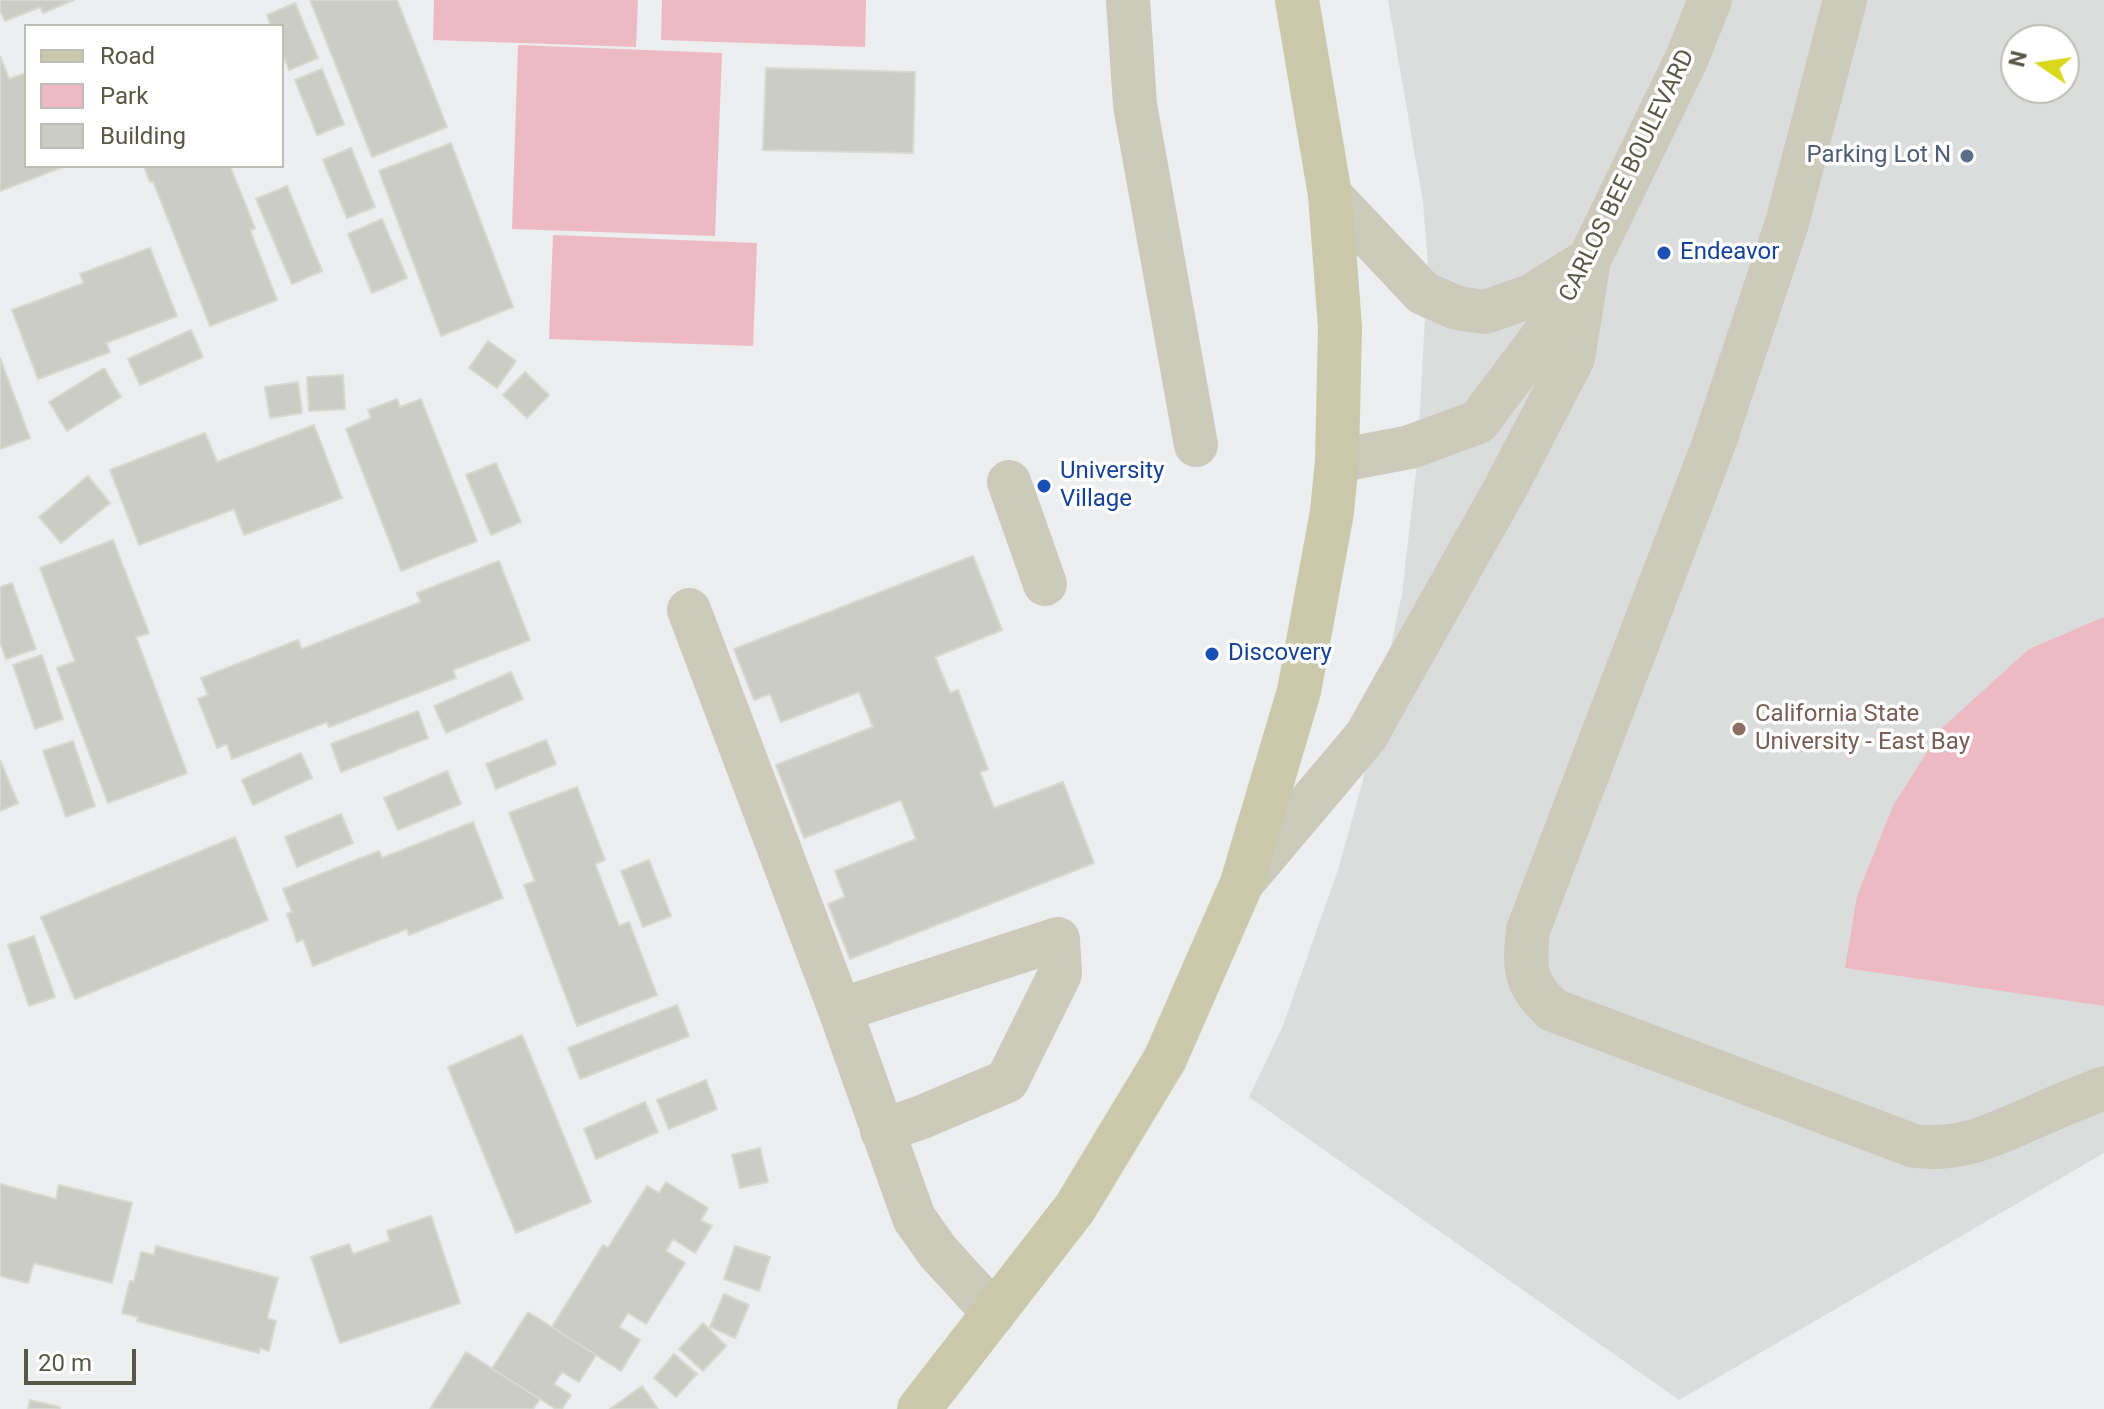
<!DOCTYPE html>
<html>
<head>
<meta charset="utf-8">
<style>
  body { margin:0 }
  #map { position:relative; width:2104px; height:1409px; overflow:hidden; background:#eceeef; font-family:Roboto,sans-serif }
  canvas { display:block }
  .legend { position:absolute; left:24px; top:24px; width:260px; height:144px; box-sizing:border-box; background:#fff; border:2px solid #bdbcb5; margin:0; padding:10px 14px; list-style:none; font-size:24px; color:#595745 }
  .legend li { display:flex; align-items:center; gap:16px; height:40px }
  .legend b { width:40px; border:2px solid #bdbcb5 }
  .north { position:absolute; left:2000px; top:24px; width:80px; height:80px; box-sizing:border-box; background:#fff; border:2px solid #bdbcb5; border-radius:50%; rotate:283deg; font-size:22px; font-weight:700; line-height:32px; text-align:center; color:#595745 }
  .north::after { content:''; display:block; margin:auto; width:28px; height:36px; background:#d9d71c; clip-path:polygon(50% 0,100% 100%,50% 72%,0 100%) }
  .scale { position:absolute; left:24px; top:1349px; width:112px; height:36px; box-sizing:border-box; border:4px solid #595745; border-top:0; padding-left:10px; font-size:24px; line-height:28px; white-space:nowrap; color:#595745; -webkit-text-stroke:6px #fff; paint-order:stroke }
</style>
</head>
<body>
<div id="map">
<canvas width="2104" height="1409"></canvas>
<ul class="legend">
<li><b style="height:10px;background:#cbc9ac"></b>Road</li>
<li><b style="height:22px;background:#edbac4"></b>Park</li>
<li><b style="height:22px;background:#cbccc3"></b>Building</li>
</ul>
<div class="north">N</div>
<div class="scale">20 m</div>
</div>
<script>
const ctx = document.querySelector('canvas').getContext('2d');
ctx.lineJoin = 'round';
function fillPath(path, color) { ctx.fillStyle = color; ctx.fill(path, 'evenodd'); }
function stroke(path, color, width, dash) { ctx.strokeStyle = color; ctx.lineWidth = width; ctx.lineCap = dash ? 'butt' : 'round'; ctx.setLineDash(dash || []); ctx.stroke(path); }
function drawText(font, color, halo, rows, align = 'center') {
  ctx.font = font + ' Roboto,sans-serif'; ctx.lineWidth = 7; ctx.setLineDash([]); ctx.textBaseline = 'middle'; ctx.strokeStyle = halo; ctx.fillStyle = color; for (const [text, x, y, turn = 0] of rows) {
    ctx.save(); ctx.translate(x, y); ctx.rotate((+turn || 0) * Math.PI / 180); ctx.textAlign = isNaN(turn) ? turn : align; if (halo) ctx.strokeText(text, 0, 0); ctx.fillText(text, 0, 0); ctx.restore();
  }
}
fillPath(new Path2D(`
  M1388 0H2104V1153L1679 1400 1249 1097 1282 1028 1338 870 1362 784 1402 594 1417 463 1428 264 1423 202ZM2016 40H2064V88H2016Z`), '#dbdddd');
fillPath(new Path2D(`
  M434 0H638L636 47 433 40Z
  M662 0H866L865 47 661 40Z
  M518 45 722 53 715 236 512 229Z
  M553 235 757 243 753 346 549 339Z
  M2104 617V1006L1845 968 1857 896 1893 806 1943 727 2029 649Z`), '#edbac4');
const building = new Path2D(`
  M0 0H74L43 13 40 7 5 21 0 10Z
  M310 0H397L447 127 372 157Z
  M295 3 318 58 289 70 282 52V26H271L267 15Z
  M0 56 9 79 26 73V166L63 167 0 191Z
  M766 68 915 72 913 153 763 150Z
  M322 69 344 124 317 135 295 80Z
  M451 143 513 307 441 336 379 171Z
  M351 148 375 207 347 218 323 160Z
  M144 166H230L255 228 250 230 277 300 210 326 153 181 150 182Z
  M287 186 322 271 292 284 256 199Z
  M382 219 407 278 372 293 348 234Z
  M150 248 177 316 106 343 110 352 38 379 12 310 84 283 80 274Z
  M191 330 203 357 140 385 128 359Z
  M488 341 516 361 497 388 469 368Z
  M0 358 30 438 0 449Z
  M104 368 121 397 67 431 49 402Z
  M525 372 549 395 527 418 503 395Z
  M343 375 345 409 309 411 307 377Z
  M298 382 302 413 270 418 265 387Z
  M397 399 400 407 421 399 477 541 401 571 346 429 371 418 368 410Z
  M314 425 342 498 244 535 234 509 139 545 110 470 205 433 217 462Z
  M496 463 521 522 491 535 466 475Z
  M88 476 110 503 61 543 39 517Z
  M113 540 149 633 136 637 187 773 108 803 57 668 75 661 40 568Z
  M973 556 1002 630 935 657 950 693 958 690 988 769 980 772 994 808 1063 782 1094 863 850 959 828 904 845 897 835 871 916 839 901 800 804 838 776 765 873 727 859 692 781 722 770 694 754 700 734 649Z
  M499 561 530 640 453 670 456 678 329 727 327 722 232 759 227 744 217 748 198 699 208 695 201 678 298 640 302 649 421 602 417 593Z
  M12 583 36 649 6 659 0 642V587Z
  M42 655 63 719 35 729 13 665Z
  M511 672 523 699 446 733 434 706Z
  M418 711 428 738 341 772 331 744Z
  M546 740 556 764 496 789 486 764Z
  M73 741 95 806 66 817 43 751Z
  M301 753 312 778 253 805 242 780Z
  M0 760 18 803 0 811Z
  M447 771 461 804 398 830 384 798Z
  M577 787 605 860 595 864 619 926 629 922 657 995 577 1026 524 885 535 881 509 813Z
  M341 814 353 843 297 867 285 837Z
  M473 822 503 898 409 935 407 929 313 966 303 939 297 942 287 914 292 912 283 889 379 851 382 858Z
  M235 837 268 920 75 999 41 917Z
  M649 860 671 916 643 927 621 871Z
  M34 936 55 997 29 1006 8 945Z
  M677 1005 689 1036 580 1079 568 1048Z
  M522 1035 591 1202 516 1233 448 1067Z
  M706 1080 717 1109 669 1129 657 1100Z
  M645 1102 658 1132 596 1159 584 1129Z
  M760 1148 768 1182 740 1188 732 1155Z
  M666 1182 708 1208 701 1220 712 1226 695 1253 673 1239 666 1251 685 1263 646 1324 628 1313 619 1327 640 1340 621 1371 552 1327 603 1245 608 1248 647 1186 659 1193Z
  M0 1184 56 1199 59 1185 132 1203 112 1283 34 1263 28 1283 0 1276Z
  M431 1216 460 1303 340 1343 311 1257 349 1244 353 1254 390 1241 387 1231Z
  M156 1246 278 1278 267 1318 276 1321 269 1351 260 1348 259 1353 137 1321 138 1317 122 1313 130 1281 134 1282 141 1252 154 1255Z
  M735 1246 770 1257 759 1291 724 1279Z
  M724 1294 749 1305 735 1338 710 1327Z
  M528 1312 596 1355 579 1382 562 1372 554 1384 571 1395 562 1409H556L492 1369Z
  M703 1323 726 1346 703 1371 679 1349Z
  M466 1352 540 1399 533 1409H430Z
  M674 1354 697 1374 676 1397 654 1378Z
  M642 1386 658 1409H610Z
  M30 1400 60 1407V1409H28Z`);
fillPath(building, '#cbccc3');
stroke(building, '#d7d8d0', 2);
stroke(new Path2D(`
  M1128 0 1135 105 1196 445
  M1845 0 1787 223 1713 446 1528 930C1524 967 1524 984 1553 1010L1914 1146C1966 1152 2000 1131 2046 1112 2065 1103 2085 1096 2104 1088
  M1330 195 1423 293 1457 308 1485 312 1531 296 1587 261
  M1337 461 1410 447 1478 422 1561 312 1589 260 1687 58 1710 0
  M1009 482 1045 584
  M689 610 840 1010 914 1218 938 1252 994 1313
  M1242 883 1366 736 1507 485 1573 358 1589 260
  M840 1010 1058 939 1060 974 1007 1081 922 1117 882 1131`), '#cccabb', 44);
stroke(new Path2D(`
  M919 1409 1075 1208 1165 1059 1242 883 1299 691 1332 512 1337 461 1340 327 1330 195 1297 0`), '#cbc9ac', 44);
for (const [x, y, r, color] of [
  [1967,156,8,"#5c6f8a"],
  [1664,253,8,"#1a4fb4"],
  [1044,486,8,"#1a4fb4"],
  [1212,654,8,"#1a4fb4"],
  [1739,729,8,"#8d6e63"]
]) { const dot = new Path2D(); dot.arc(x, y, r, 0, 2 * Math.PI); ctx.fillStyle = color; ctx.fill(dot); stroke(dot, '#fff', 3); }
drawText('24px', '#4e5e75', '#fff', [
  ["Parking Lot N",1951,156]
], 'right');
drawText('24px', '#595745', '#fff', [
  ["CARLOS BEE BOULEVARD",1628,176,-64]
]);
drawText('24px', '#164399', '#fff', [
  ["Endeavor",1680,253],
  ["University",1060,472],
  ["Village",1060,500],
  ["Discovery",1228,654]
], 'left');
drawText('24px', '#785e54', '#fff', [
  ["California State",1755,715],
  ["University - East Bay",1755,743]
], 'left');
</script>
</body>
</html>
